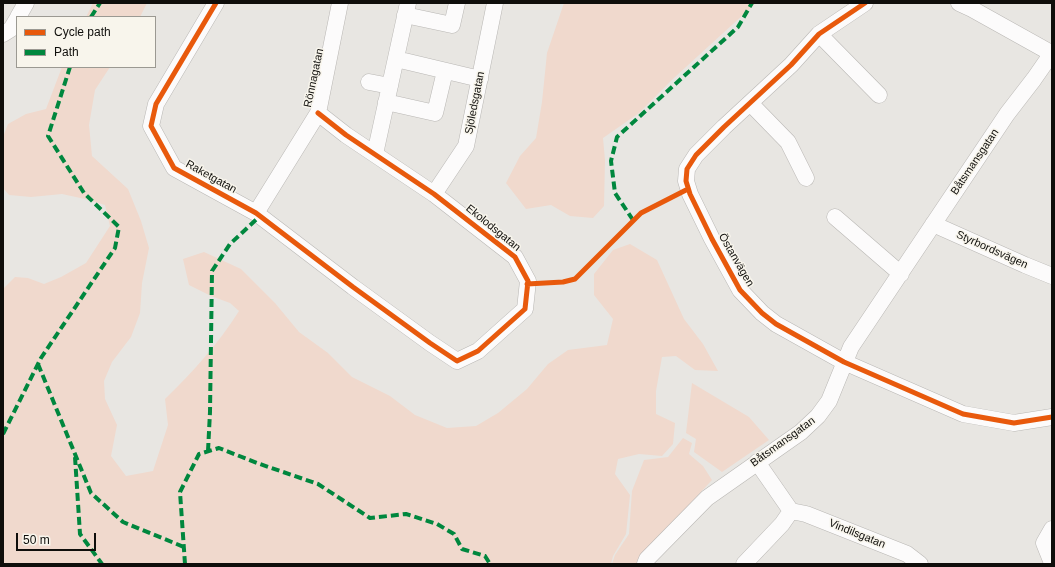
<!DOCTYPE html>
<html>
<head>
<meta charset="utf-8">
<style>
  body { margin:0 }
  #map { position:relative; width:1055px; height:567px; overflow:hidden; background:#e8e6e2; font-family:Helvetica,sans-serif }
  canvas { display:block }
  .frame { position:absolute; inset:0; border:4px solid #0f0e0b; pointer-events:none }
  .legend { position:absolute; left:16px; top:16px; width:140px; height:52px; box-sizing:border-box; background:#f8f5ec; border:1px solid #9b9992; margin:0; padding:5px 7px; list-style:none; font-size:12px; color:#0f0e0b }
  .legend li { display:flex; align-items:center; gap:8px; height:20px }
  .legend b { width:20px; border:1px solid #9b9992 }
  .scale { position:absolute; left:16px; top:533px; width:80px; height:18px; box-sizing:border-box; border:2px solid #0f0e0b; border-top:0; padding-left:5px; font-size:12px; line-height:14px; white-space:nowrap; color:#0f0e0b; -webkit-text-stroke:3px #f8f5ec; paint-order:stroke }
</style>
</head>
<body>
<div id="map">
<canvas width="1055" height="567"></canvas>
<div class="frame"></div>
<ul class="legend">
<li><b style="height:5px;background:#e8590c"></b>Cycle path</li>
<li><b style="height:5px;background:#00873e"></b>Path</li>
</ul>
<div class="scale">50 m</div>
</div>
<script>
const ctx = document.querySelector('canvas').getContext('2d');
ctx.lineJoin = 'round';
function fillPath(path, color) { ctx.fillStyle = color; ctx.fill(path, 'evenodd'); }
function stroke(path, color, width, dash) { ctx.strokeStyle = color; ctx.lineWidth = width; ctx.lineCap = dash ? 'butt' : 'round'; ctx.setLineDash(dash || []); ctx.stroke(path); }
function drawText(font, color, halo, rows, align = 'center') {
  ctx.font = font + ' Helvetica,sans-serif'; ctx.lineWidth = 3; ctx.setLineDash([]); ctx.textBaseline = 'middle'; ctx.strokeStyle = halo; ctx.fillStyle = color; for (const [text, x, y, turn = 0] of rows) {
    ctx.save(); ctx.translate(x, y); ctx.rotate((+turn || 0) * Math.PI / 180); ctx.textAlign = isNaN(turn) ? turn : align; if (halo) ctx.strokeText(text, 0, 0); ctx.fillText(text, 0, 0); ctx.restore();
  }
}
fillPath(new Path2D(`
  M93 3H147L140 17H86Z
  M564 3H756L675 77 639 113 603 138 605 160 604 206 593 218 570 216 551 205 526 209 506 183 520 156 536 138 542 102 547 53Z
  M62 67H110L95 90 89 125 92 156 128 189 141 221 149 248 142 283 140 313 131 337 112 362 104 381 105 399 117 425 111 456 126 476 153 471 168 425 165 399C193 372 218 344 239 311L230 303 211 296 189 285 183 259 204 252 241 269 275 303 299 332 328 353 352 377 390 396 415 415 447 428 476 426 498 413 527 389 548 364 568 350 607 345 613 319 594 295V274L613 250 630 244 657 260 684 319 703 344 718 371 695 370 676 356 662 357 656 391V414L675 423 673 444 662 456 639 454 618 459 615 474 630 495 626 534 613 556 611 564H3V289L15 277 28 278 44 284 61 277 86 263 110 226 105 205 85 199 62 194 31 197 9 195 3 188V137L8 124 26 114 46 109Z
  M692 383 749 417 769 440 722 472 694 452 696 439 686 433Z
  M683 438 692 443 689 454 703 466 712 480 650 547 636 564H612L615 555 629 534 632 491 644 460 668 457Z`), '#f0d9cd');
const minor = new Path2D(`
  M216 3 156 104 151 126 174 168 256 213 353 287 430 343 457 361 478 351 525 309 528 281 515 257 434 194 346 135 318 113
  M865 3 819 34 791 65 724 127 696 155 687 169 686 181 690 194 712 239 740 290 762 313 776 324 844 362 963 414 1014 423 1052 417
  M959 3 972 9 1051 53
  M405 15 452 25 457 3
  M18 17 26 3
  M3 34 11 29 17 19
  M819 34 879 95
  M396 59 480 79
  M369 82 390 86
  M386 102 435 113 445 71
  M750 103 788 142 806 178
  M375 154 408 3
  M434 194 466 146 495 3
  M256 213 318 113 340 3
  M835 217 901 274
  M933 224 1025 265 1052 276
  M757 462 791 511 806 514 907 554 920 564
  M1052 529 1044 543 1052 563
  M645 564 647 559 707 498 801 432 818 416 829 401 851 347 1007 114 1034 79 1052 53
  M744 564 782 524 791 511`);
stroke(minor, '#b9b7b4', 17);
stroke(minor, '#fcfbfb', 16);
stroke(new Path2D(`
  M91 17 100 3
  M633 220 615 193 611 161 617 137 738 27 752 3
  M38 364 91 493 123 522 184 547
  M3 434 41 358 115 248 119 227 84 193 48 136 70 67
  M208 451 210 412 212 271 230 244 260 216
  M75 457 80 534 102 564
  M185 564 180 492 199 454 219 448 257 463 318 484 370 518 406 514 437 524 454 534 462 549 485 556 490 564`), '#00873e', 4, [8, 4]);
stroke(new Path2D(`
  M216 3 156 104 151 126 174 168 256 213 353 287 430 343 457 361 478 351 525 309 528 281 515 257 434 194 346 135 318 113
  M865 3 819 34 791 65 724 127 696 155 687 169 686 181 690 194 712 239 740 290 762 313 776 324 844 362 963 414 1014 423 1052 417
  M527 284 563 282 575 279 641 213 688 189`), '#e8590c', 5);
drawText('11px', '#0f0e0b', '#f8f5ec', [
  ["Rönnagatan",314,78,-78],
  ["Sjöledsgatan",475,103,-79],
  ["Båtsmansgatan",975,162,-56],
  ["Raketgatan",211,177,29],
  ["Ekolodsgatan",493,228,39],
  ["Styrbordsvägen",992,250,24],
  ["Östanvägen",736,260,60],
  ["Båtsmansgatan",783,442,-36],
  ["Vindilsgatan",857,534,22]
]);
</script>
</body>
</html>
